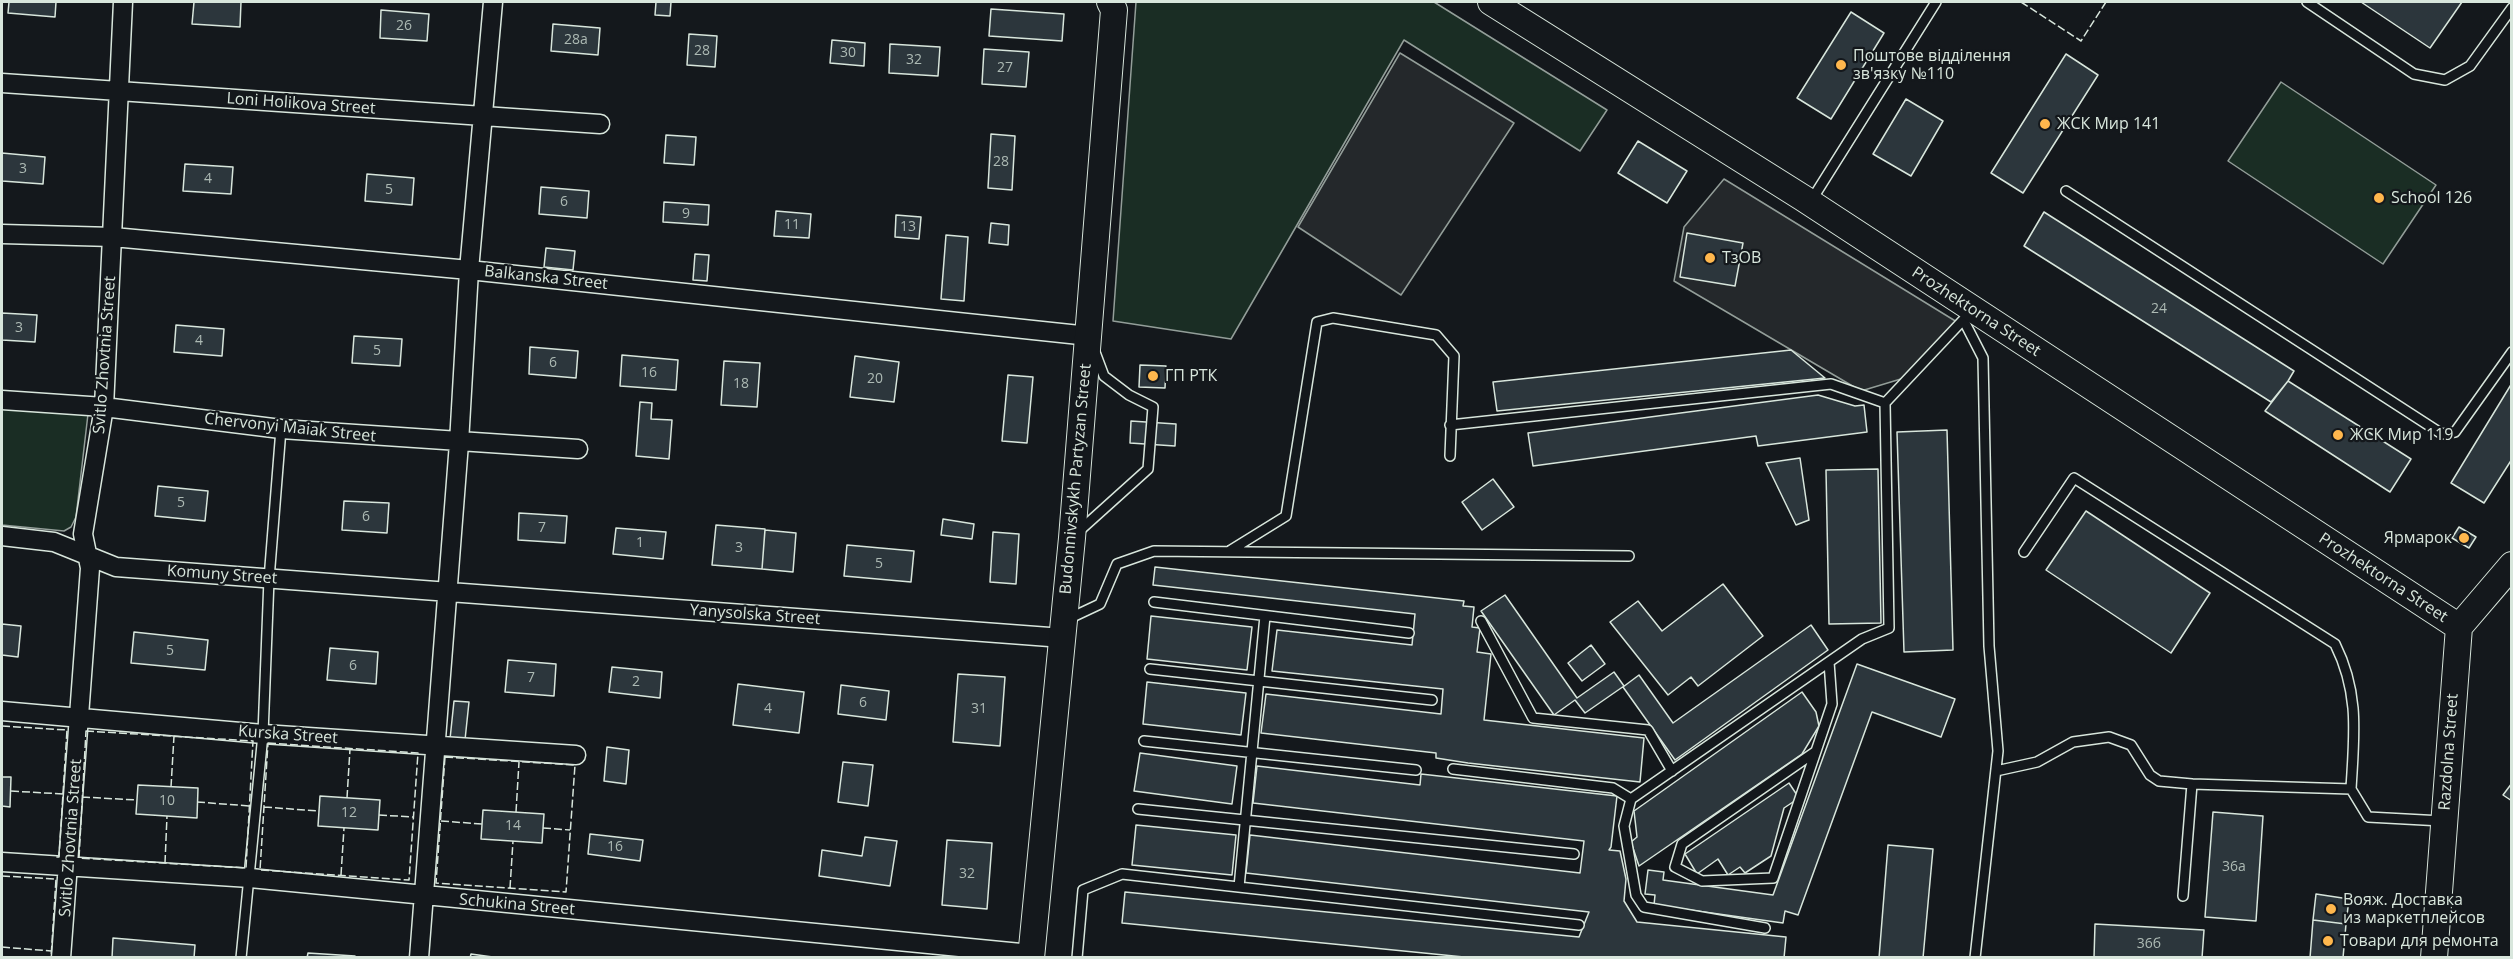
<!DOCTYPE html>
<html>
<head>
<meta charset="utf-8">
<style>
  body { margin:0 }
  #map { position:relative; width:2513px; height:959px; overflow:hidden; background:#14181c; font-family:"Open Sans",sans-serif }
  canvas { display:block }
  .frame { position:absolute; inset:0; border:3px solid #d8e6dc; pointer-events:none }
</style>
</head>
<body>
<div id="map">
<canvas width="2513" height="959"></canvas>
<div class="frame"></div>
</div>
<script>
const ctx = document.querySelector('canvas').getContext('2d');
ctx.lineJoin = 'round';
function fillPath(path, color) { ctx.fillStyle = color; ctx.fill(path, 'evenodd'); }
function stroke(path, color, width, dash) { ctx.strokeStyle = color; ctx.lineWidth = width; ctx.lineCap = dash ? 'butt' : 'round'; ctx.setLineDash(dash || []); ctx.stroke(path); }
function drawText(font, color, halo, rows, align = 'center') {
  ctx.font = font + ' "Open Sans",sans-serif'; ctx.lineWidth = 4.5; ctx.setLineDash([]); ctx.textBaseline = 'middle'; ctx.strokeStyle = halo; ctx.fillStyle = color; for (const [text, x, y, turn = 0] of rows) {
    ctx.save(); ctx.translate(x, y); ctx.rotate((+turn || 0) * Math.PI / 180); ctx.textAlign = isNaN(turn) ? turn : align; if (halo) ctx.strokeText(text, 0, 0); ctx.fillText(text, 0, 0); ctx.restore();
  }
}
const green = new Path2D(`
  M1136 2H1434L1607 110 1580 151 1404 40 1231 339 1113 321Z
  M2281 82 2436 185 2383 264 2228 161Z
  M2 407 88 414 76 517 71 527 64 531 2 525Z`);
fillPath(green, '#1a2d24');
stroke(green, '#939e99', 1.5);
const parking = new Path2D(`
  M1400 53 1514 123 1401 295 1298 227Z
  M1724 179 1957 322 1914 375 1861 391 1674 281 1684 227Z`);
fillPath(parking, '#24282b');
stroke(parking, '#939e99', 1.5);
const building = new Path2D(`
  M9 2H56L55 17 8 13Z
  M194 2H241L240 27 192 24Z
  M656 2H671L670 16 655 15Z
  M2361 2H2462L2430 48Z
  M991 9 1064 14 1062 41 989 36Z
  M381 10 429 14 427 41 380 38Z
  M1851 12 1884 33 1831 119 1797 98Z
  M553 24 600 28 598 55 551 51Z
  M689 34 717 36 715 67 687 65Z
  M832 40 865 43 864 66 830 63Z
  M890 44 940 47 938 76 889 73Z
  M984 49 1029 52 1026 87 982 84Z
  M2066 54 2098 75 2023 193 1991 173Z
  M1906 99 1943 121 1911 176 1873 154Z
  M991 134 1015 136 1012 190 988 188Z
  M666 135 696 137 694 165 664 163Z
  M1638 141 1687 171 1667 203 1618 173Z
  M2 153 45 157 43 184 2 181Z
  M185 164 233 167 231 194 183 191Z
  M367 174 414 178 412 205 365 201Z
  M541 187 589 191 587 218 539 214Z
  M664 202 709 205 708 225 663 222Z
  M776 211 811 214 809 238 774 236Z
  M2044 212 2294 371 2288 381 2271 402 2024 246Z
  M896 215 921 217 919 239 895 237Z
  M991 223 1009 225 1008 245 989 243Z
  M1687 233 1743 243 1735 286 1680 277Z
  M946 235 968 237 964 301 941 299Z
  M546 248 575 251 573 270 544 267Z
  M695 254 709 255 707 281 693 280Z
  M2 313 37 315 35 342 2 340Z
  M176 325 224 329 222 356 174 352Z
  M354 336 402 339 400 366 352 363Z
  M530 347 578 351 576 378 529 374Z
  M1791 350 1825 378 1497 411 1493 382Z
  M622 355 678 360 676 390 620 386Z
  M855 356 899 362 894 402 850 397Z
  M724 361 760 363 757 407 721 405Z
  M1140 365 1166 366 1165 388 1139 387Z
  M1008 375 1033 377 1027 443 1002 441Z
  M2288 381 2411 459 2390 492 2265 411Z
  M2512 383V459L2484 503 2451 483Z
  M1818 395 1855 406 1864 405 1867 432 1758 446 1756 436 1533 466 1528 433Z
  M640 402 652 403 651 419 672 420 669 459 636 456Z
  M1131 421 1176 424 1175 446 1130 443Z
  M1947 430 1953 650 1904 652 1897 432Z
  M1800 458 1809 520 1796 525 1766 463Z
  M1878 469 1881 623 1829 624 1826 470Z
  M1493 479 1514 507 1482 530 1462 502Z
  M158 486 208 491 205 521 155 516Z
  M344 501 389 503 387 533 342 530Z
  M2086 511 2210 593 2171 653 2046 570Z
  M519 513 567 516 565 543 518 540Z
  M943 519 974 524 972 539 941 535Z
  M716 525 765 529 762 569 712 565Z
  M2459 527 2476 537 2469 548 2452 538Z
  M616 528 666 532 663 559 613 554Z
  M765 530 796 533 793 572 762 569Z
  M993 532 1019 534 1016 584 990 582Z
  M847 545 914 551 911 582 844 576Z
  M1155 567 1464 601 1463 606 1474 607 1472 627 1480 628 1477 652 1491 654 1484 720 1644 738 1640 782 1468 763 1436 758V753L1261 733 1266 694 1441 714 1443 689 1272 671 1277 630 1412 645 1415 614 1153 585Z
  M1723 584 1763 636 1698 686 1691 677 1668 695 1610 622 1638 601 1662 631Z
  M1505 595 1577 698 1614 672 1624 686 1585 713 1575 700 1554 715 1481 611Z
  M1151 616 1252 627 1247 670 1147 659Z
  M2 624 21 626 18 657 2 655Z
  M1811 625 1828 650 1675 760 1623 687 1639 675 1673 723Z
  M134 632 208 640 205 670 131 663Z
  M1591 645 1605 664 1582 681 1568 663Z
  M330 648 378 652 376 684 327 680Z
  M508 660 556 664 554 696 505 692Z
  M1857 664 1955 699 1941 737 1872 712 1798 915 1785 911 1783 923 1654 905 1655 895 1645 894 1648 870 1664 872 1663 880 1773 895Z
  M612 667 662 672 660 698 609 692Z
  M958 674 1005 677 1000 746 953 742Z
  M1147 682 1246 693 1241 735 1143 724Z
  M738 684 804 692 799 733 733 725Z
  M841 685 889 691 886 720 838 714Z
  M1802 692 1816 712 1819 726 1802 754 1639 866 1631 842 1637 837 1634 811Z
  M454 701 469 702 465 740 450 739Z
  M607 747 629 750 626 784 604 781Z
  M1140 753 1237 766 1232 804 1134 791Z
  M843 762 873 765 868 806 838 802Z
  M1257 766 1420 785 1421 774 1617 796 1611 847 1609 850 1620 851 1626 879 1624 901 1637 922 1786 937 1784 958H1474L1122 923 1125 892 1579 937 1589 912 1246 873 1250 835 1580 873 1584 841 1253 803Z
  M2 777H11L10 807 2 806Z
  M1789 783 1799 798 1784 808 1771 856 1745 873 1740 867 1728 875 1718 859 1697 874 1685 854Z
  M2512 783V801L2503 795Z
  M138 785 198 788 197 818 136 814Z
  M320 796 380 800 378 830 318 826Z
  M483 810 544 814 542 843 481 839Z
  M2213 812 2263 816 2256 921 2205 917Z
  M1136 825 1236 835 1232 875 1132 865Z
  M590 834 643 840 640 861 588 854Z
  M865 837 897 841 890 886 819 876 822 850 862 856Z
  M947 840 992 843 987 909 942 905Z
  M1888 845 1933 849 1923 958H1879Z
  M2316 894 2349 899 2346 924 2313 920Z
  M2313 920 2346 924 2343 958H2310Z
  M2095 924 2204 930 2202 958H2094Z
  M113 938 195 945 194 958H112Z
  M308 953 355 956V958H307Z
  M471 954 500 958H470Z`);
fillPath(building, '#2c363c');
stroke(building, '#d8e6dc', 1.5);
const lane = new Path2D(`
  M2307 2 2414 74 2445 80 2470 66 2512 8
  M2066 191 2442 434 2455 432 2512 352
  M1811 201 1936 2
  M1964 321 1983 358 1989 646 1998 751 1975 958
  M1450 425 1831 384 1885 403 1965 318
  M1078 532 1148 469 1153 407 1129 395 1104 376 1095 352
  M1231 550 1286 516 1317 322 1333 318 1436 335 1454 356 1450 456
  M2024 552 2074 478 2335 644C2360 694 2354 736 2351 789
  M1154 602 1409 633
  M1066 620 1100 604 1117 564 1154 551 1629 556
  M1481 621 1533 718 1648 730 1672 771
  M1150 669 1432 700
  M1144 741 1416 770
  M1815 752 1682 844 1675 867 1702 881 1773 878 1832 704 1829 662
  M1453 769 1613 788 1631 799
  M1996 771 2037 762 2073 742 2109 737 2131 745 2150 775 2159 781 2192 784
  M1138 809 1574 854
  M1239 887 1265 616
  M2183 896 2192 784 2351 789 2368 817 2442 821
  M1765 928 1644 907 1636 895 1624 826 1631 799 1862 639 1889 628 1885 403
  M241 958 263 734 269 579 281 429
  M1077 958 1083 890 1122 874 1579 925`);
const street = new Path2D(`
  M2 83 600 124
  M2 234 113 237 469 270 1089 336
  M2 400 104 407 281 429 578 449
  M2 536 54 542 116 567 1063 638
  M2 711 263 734 576 755
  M2 862 250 878 1031 954
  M61 958 90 568 83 534 104 407 123 2
  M419 958 459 443 469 270 493 2`);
const secondary = new Path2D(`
  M1491 2 1803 198 2459 627
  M1031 958 1072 538 1114 10 1110 2
  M2434 958 2459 627 2512 565`);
stroke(lane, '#d8e6dc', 12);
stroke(street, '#d8e6dc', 21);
stroke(secondary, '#d8e6dc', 28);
stroke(lane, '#14181c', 9);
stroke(street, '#14181c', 18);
stroke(secondary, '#14181c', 26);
stroke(new Path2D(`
  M2021 2 2081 41 2106 2
  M2 726 67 730 59 857H55
  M86 731 253 741 246 868 79 858Z
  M268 743 418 753 409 880 260 870Z
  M445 757 575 765 566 892 436 883Z
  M171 787 174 736
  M11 791 63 794
  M82 797 137 800
  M347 798 350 749
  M197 802 250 806
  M264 807 319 811
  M516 812 519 762
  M379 815 413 817
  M441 821 482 824
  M543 828 570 830
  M165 863 167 816
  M341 875 344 828
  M2 876 56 879 51 958
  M510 888 513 841
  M2 947 51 951`), '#d8e6dc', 1.5, [8, 3]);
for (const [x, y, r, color] of [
  [1841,65,6,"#ffb74d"],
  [2045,124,6,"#ffb74d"],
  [2379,198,6,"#ffb74d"],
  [1710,258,6,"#ffb74d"],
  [1153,376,6,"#ffb74d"],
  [2338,435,6,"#ffb74d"],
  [2464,538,6,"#ffb74d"],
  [2331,909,6,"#ffb74d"],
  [2328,941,6,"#ffb74d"]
]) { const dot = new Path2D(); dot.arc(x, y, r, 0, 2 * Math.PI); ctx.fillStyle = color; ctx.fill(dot); stroke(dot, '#14181c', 2); }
drawText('14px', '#adbab4', null, [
  ["26",404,26],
  ["28а",576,40],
  ["28",702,51],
  ["30",848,53],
  ["32",914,60],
  ["27",1005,68],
  ["28",1001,162],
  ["3",23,169],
  ["4",208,179],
  ["5",389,190],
  ["6",564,202],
  ["9",686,214],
  ["11",792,225],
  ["13",908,227],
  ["24",2159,309],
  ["3",19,328],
  ["4",199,341],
  ["5",377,351],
  ["6",553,363],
  ["16",649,373],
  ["20",875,379],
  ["18",741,384],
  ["5",181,503],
  ["6",366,517],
  ["7",542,528],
  ["1",640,543],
  ["3",739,548],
  ["5",879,564],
  ["5",170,651],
  ["6",353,666],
  ["7",531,678],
  ["2",636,682],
  ["6",863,703],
  ["4",768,709],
  ["31",979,709],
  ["10",167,801],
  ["12",349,813],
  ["14",513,826],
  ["16",615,847],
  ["36а",2234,867],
  ["32",967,874],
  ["36б",2149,944]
]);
drawText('16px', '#d8e6dc', '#14181c', [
  ["Поштове відділення",1853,56],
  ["зв'язку №110",1853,74],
  ["ЖСК Мир 141",2057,124],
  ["School 126",2391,198],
  ["ТзОВ",1722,258],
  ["ГП РТК",1165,376],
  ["ЖСК Мир 119",2350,435],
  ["Ярмарок",2452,538,"right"],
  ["Вояж. Доставка",2343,900],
  ["из маркетплейсов",2343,918],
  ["Товари для ремонта",2340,941]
], 'left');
drawText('16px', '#d8e6dc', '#14181c', [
  ["Loni Holikova Street",301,104,4],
  ["Balkanska Street",546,278,6],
  ["Prozhektorna Street",1976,312,33],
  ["Svitlo Zhovtnia Street",105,355,-86],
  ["Chervonyi Maiak Street",290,428,6],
  ["Budonnivskykh Partyzan Street",1076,479,-85],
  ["Komuny Street",222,575,4],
  ["Prozhektorna Street",2383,578,33],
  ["Yanysolska Street",755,615,4],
  ["Kurska Street",288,735,4],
  ["Razdolna Street",2449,752,-86],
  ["Svitlo Zhovtnia Street",71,838,-86],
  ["Schukina Street",517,905,5]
]);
</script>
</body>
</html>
